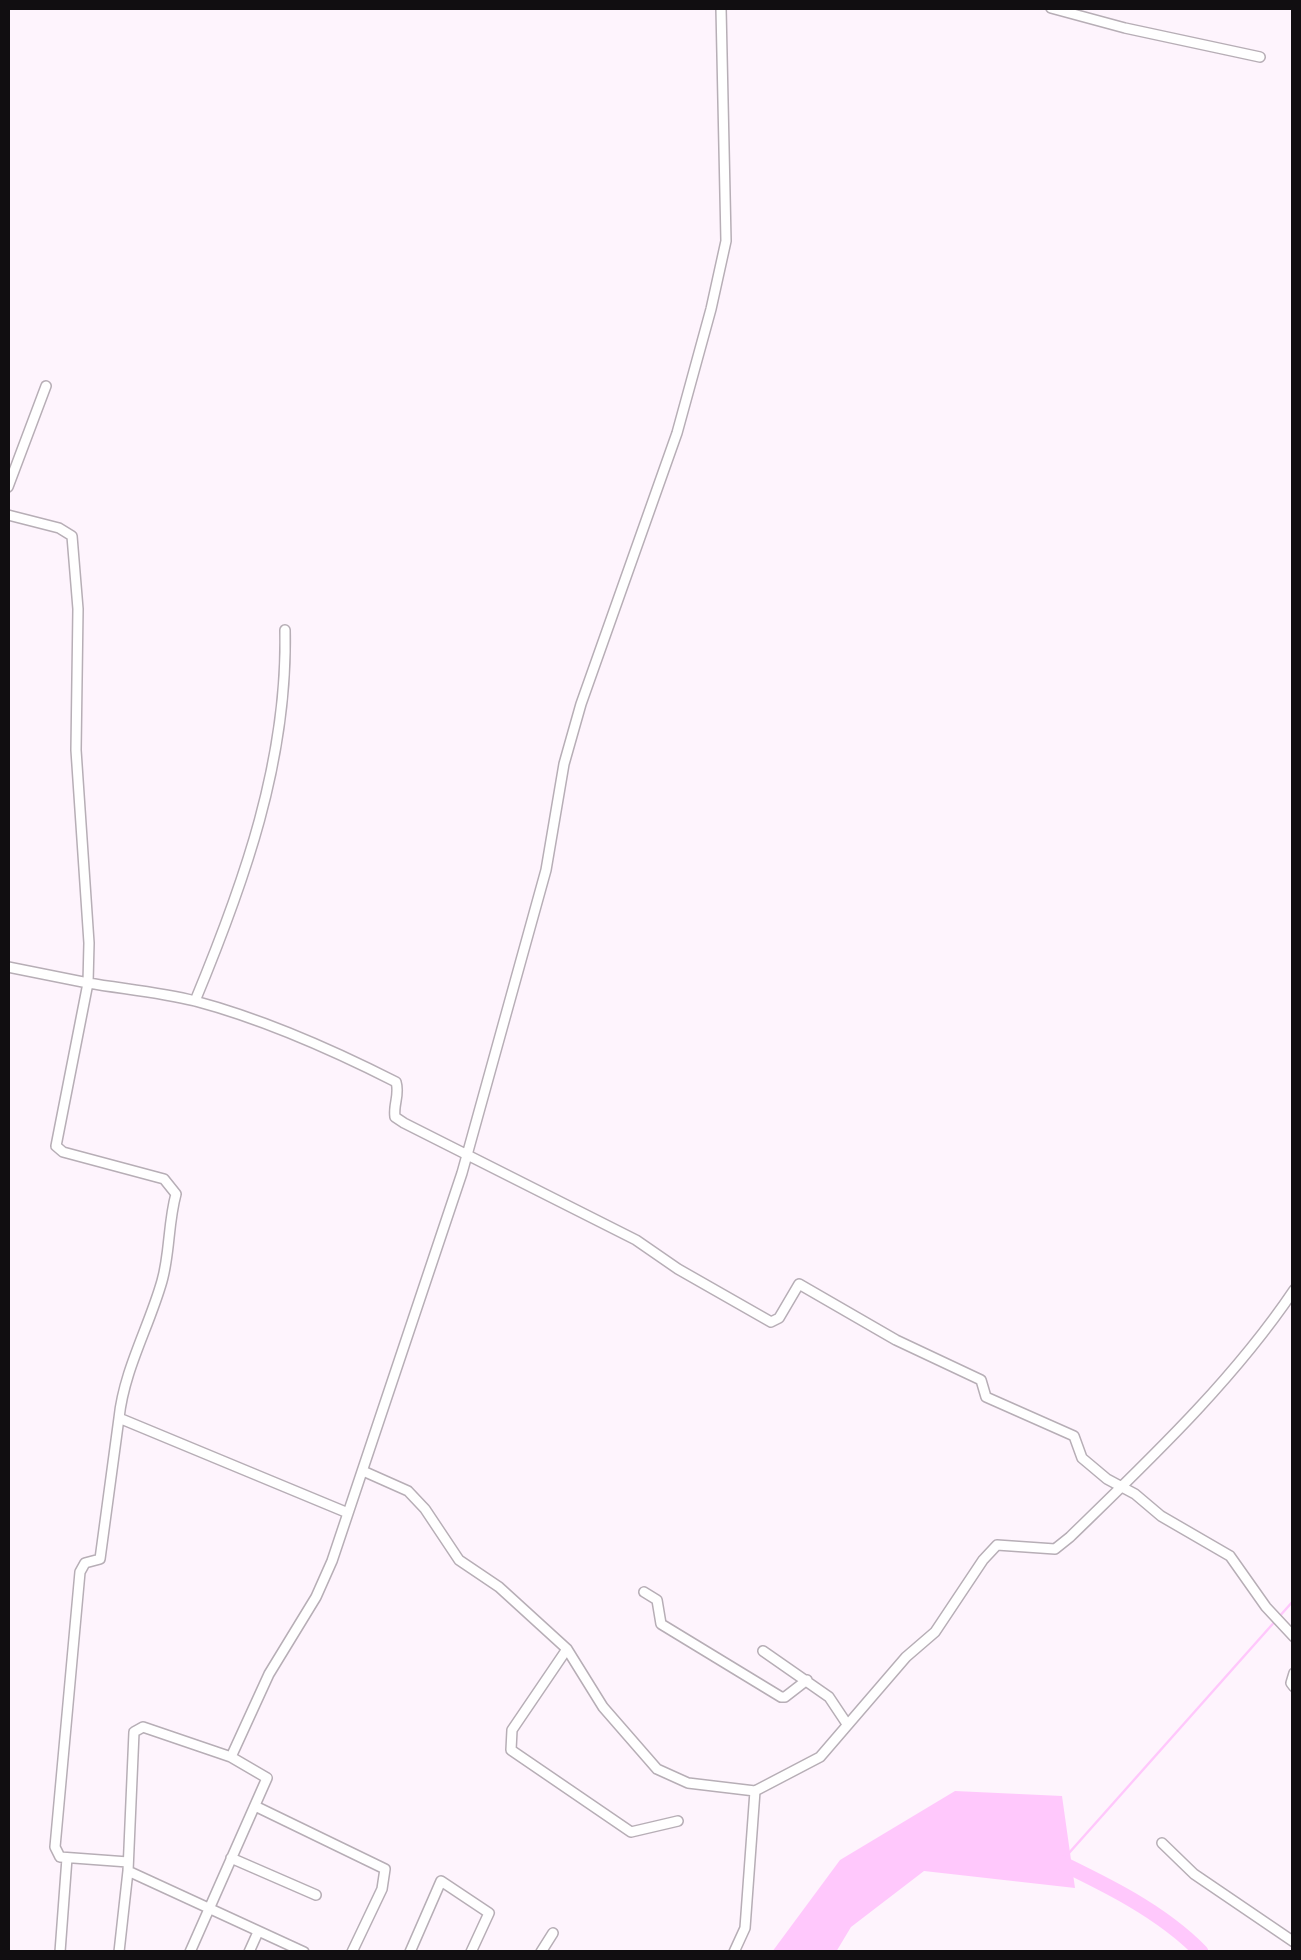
<!DOCTYPE html>
<html>
<head>
<meta charset="utf-8">
<style>
  body { margin:0 }
  #map { position:relative; width:1301px; height:1960px; overflow:hidden; background:#fef4fd; font-family:Inter,sans-serif }
  canvas { display:block }
  .frame { position:absolute; inset:0; border:10px solid #110e11; pointer-events:none }
</style>
</head>
<body>
<div id="map">
<canvas width="1301" height="1960"></canvas>
<div class="frame"></div>
</div>
<script>
const ctx = document.querySelector('canvas').getContext('2d');
ctx.lineJoin = 'round';
function fillPath(path, color) { ctx.fillStyle = color; ctx.fill(path, 'evenodd'); }
function stroke(path, color, width, dash) { ctx.strokeStyle = color; ctx.lineWidth = width; ctx.lineCap = dash ? 'butt' : 'round'; ctx.setLineDash(dash || []); ctx.stroke(path); }
fillPath(new Path2D(`
  M955 1791 1062 1796 1075 1888 924 1871 851 1927 836 1952H772L840 1860Z`), '#ffc8fc');
stroke(new Path2D(`
  M1069 1853 1294 1600`), '#ffc8fc', 2.5);
stroke(new Path2D(`
  M1053 1859C1105 1884 1161 1911 1201 1952`), '#ffc8fc', 15);
const minor = new Path2D(`
  M1051 8 1125 28 1260 57
  M8 487 46 386
  M8 515 59 528 72 536 78 609 76 750 89 943 88 983C123 989 160 992 195 1001 263 1019 333 1050 396 1082 400 1095 393 1104 395 1117L404 1123 636 1240 678 1269 771 1322 779 1318 799 1284 896 1340 981 1380 986 1397 1074 1436 1082 1458 1107 1479 1135 1494 1161 1516 1230 1556 1266 1607 1294 1637
  M8 967 88 983 56 1146 63 1152 164 1179 176 1194C168 1223 170 1253 162 1281 149 1327 124 1370 119 1418L348 1513
  M195 1001C244 883 288 760 285 630
  M119 1418 100 1559 85 1563 80 1572 55 1847 60 1857 128 1862
  M363 1471 408 1491 425 1509 459 1560 499 1587 567 1649 603 1707 657 1769 688 1783 755 1791
  M644 1592 657 1600 661 1624 781 1697H785L807 1680
  M567 1649 512 1730 511 1750 631 1832 678 1821
  M763 1651 829 1697 847 1724
  M1294 1673 1291 1683 1294 1687
  M255 1806 385 1869 382 1889 352 1952
  M1162 1843 1194 1874 1294 1942
  M231 1858 316 1895
  M128 1871 304 1952
  M60 1952 67 1858
  M119 1952 128 1871 134 1732 143 1727 231 1757 269 1674 316 1597 332 1561 462 1173 546 870 564 764 581 704 677 433 711 309 726 241 721 8
  M190 1952 267 1778 231 1757
  M249 1952 258 1932
  M410 1952 441 1881 489 1913 471 1952
  M541 1952 553 1933
  M734 1952 745 1928 755 1791 820 1757 906 1657 935 1632 983 1560 997 1545 1055 1549 1070 1537C1149 1460 1232 1382 1294 1290`);
stroke(minor, '#b7aeb6', 12);
stroke(minor, '#fff', 9);
</script>
</body>
</html>
